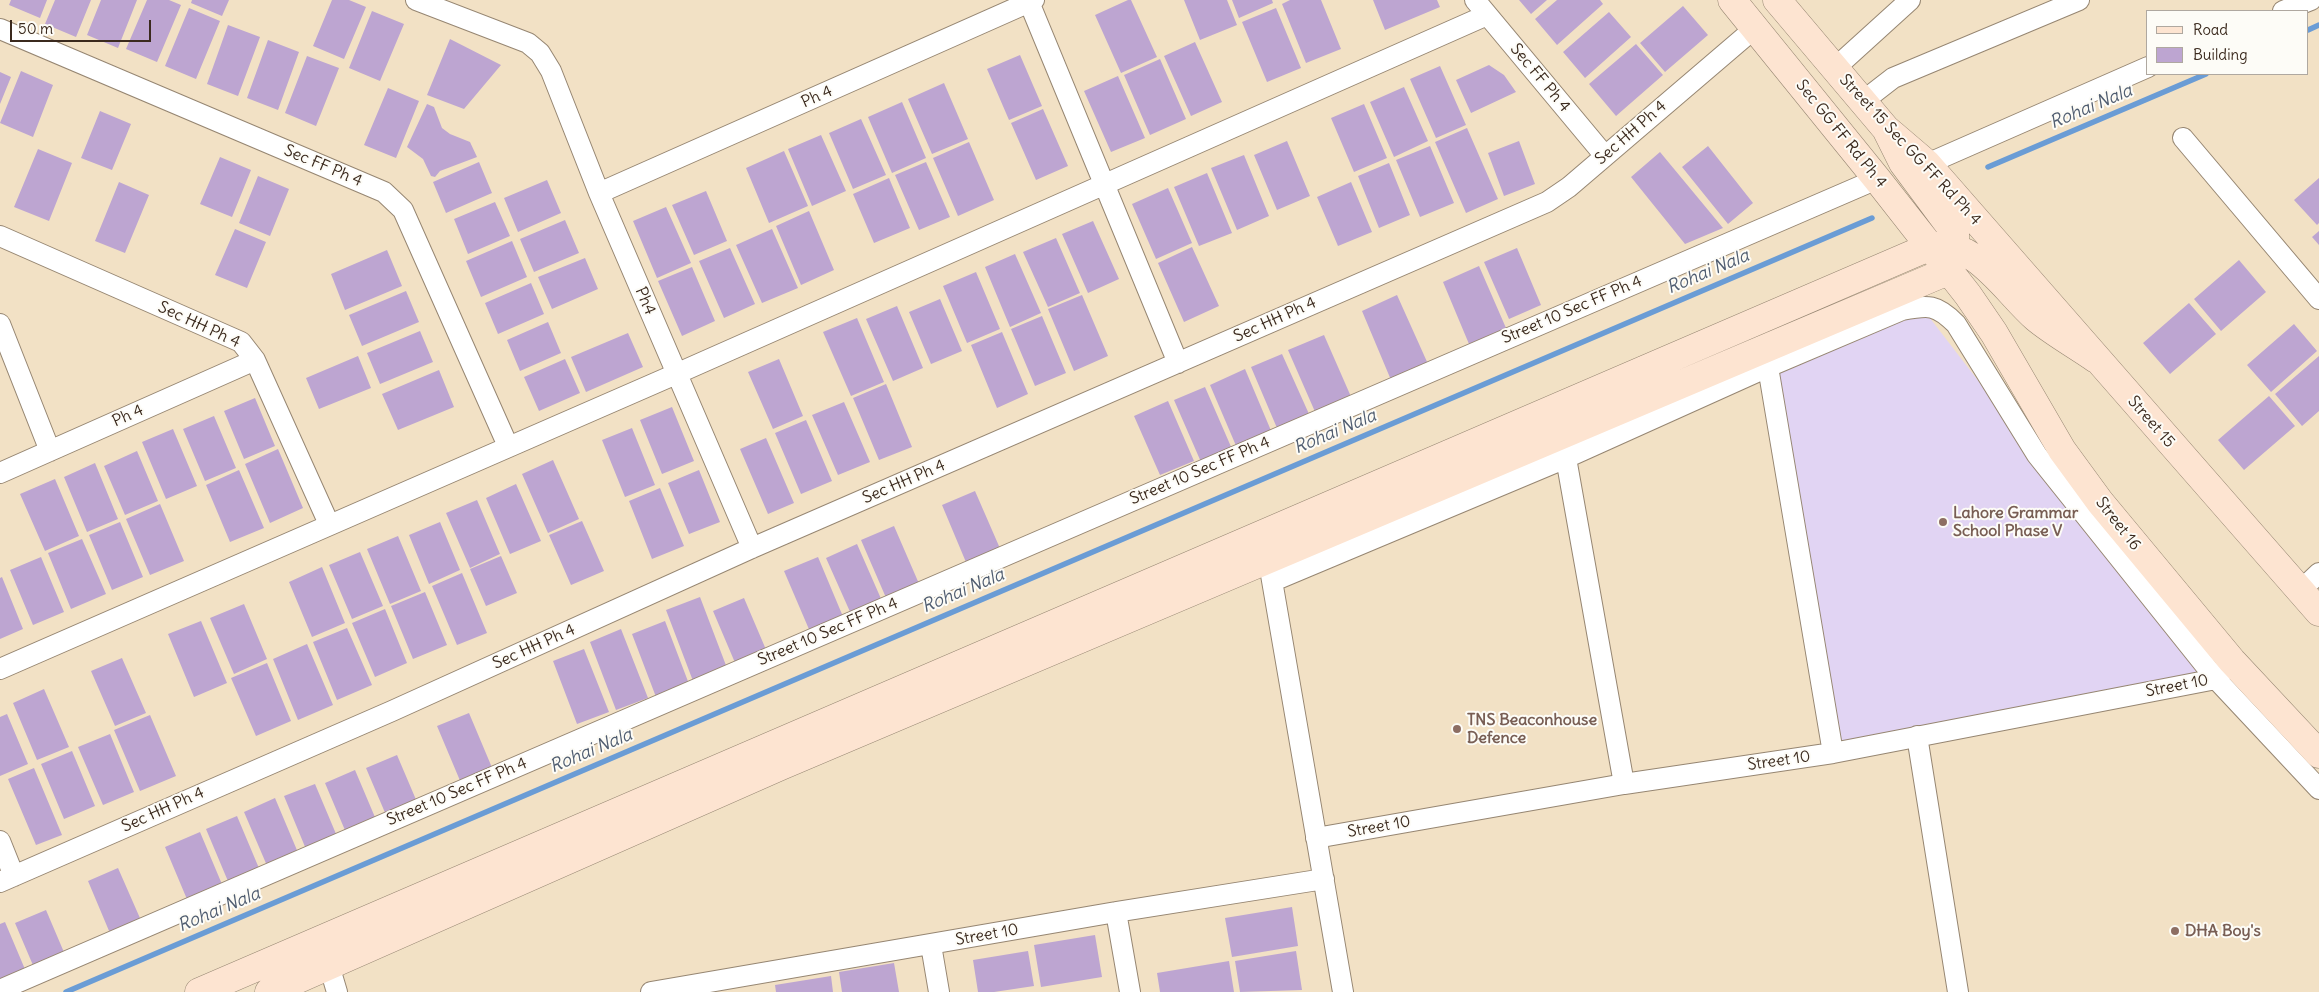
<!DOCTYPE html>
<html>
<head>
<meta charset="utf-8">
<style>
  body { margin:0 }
  #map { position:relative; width:2319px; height:992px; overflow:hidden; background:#f2e1c5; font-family:Delius,sans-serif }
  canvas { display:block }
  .legend { position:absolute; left:2146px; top:10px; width:162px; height:65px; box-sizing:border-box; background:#fdfcf7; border:1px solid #afa8a0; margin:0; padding:6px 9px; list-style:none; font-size:15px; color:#3b2a1e }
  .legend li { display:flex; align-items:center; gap:10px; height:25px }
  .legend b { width:25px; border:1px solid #afa8a0 }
  .scale { position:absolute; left:10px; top:20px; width:141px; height:22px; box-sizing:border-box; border:2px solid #3b2a1e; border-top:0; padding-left:6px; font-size:15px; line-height:18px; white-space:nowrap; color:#3b2a1e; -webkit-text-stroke:4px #fdfcf7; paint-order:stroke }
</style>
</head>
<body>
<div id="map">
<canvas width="2319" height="992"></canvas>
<ul class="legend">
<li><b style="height:6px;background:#fde4d1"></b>Road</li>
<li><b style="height:14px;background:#bda5d1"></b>Building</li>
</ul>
<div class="scale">50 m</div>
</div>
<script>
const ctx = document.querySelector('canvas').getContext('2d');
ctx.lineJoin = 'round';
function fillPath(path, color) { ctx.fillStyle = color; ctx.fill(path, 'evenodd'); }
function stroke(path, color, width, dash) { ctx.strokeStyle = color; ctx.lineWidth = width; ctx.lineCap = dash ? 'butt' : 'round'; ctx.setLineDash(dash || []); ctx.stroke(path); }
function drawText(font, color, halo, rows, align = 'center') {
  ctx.font = font + ' Delius,sans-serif'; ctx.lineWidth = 4; ctx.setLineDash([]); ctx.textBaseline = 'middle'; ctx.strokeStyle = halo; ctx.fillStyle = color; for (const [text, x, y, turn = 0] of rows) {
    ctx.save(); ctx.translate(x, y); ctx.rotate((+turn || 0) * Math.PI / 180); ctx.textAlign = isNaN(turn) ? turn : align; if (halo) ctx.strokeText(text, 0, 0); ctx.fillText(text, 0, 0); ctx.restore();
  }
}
fillPath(new Path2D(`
  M1926 313 2205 675 1835 742 1775 369 1829 347Z`), '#e1d4f3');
stroke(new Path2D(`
  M2308 30 2319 25
  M1988 167 2206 74
  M66 992 1872 218`), '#6a9cd5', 5.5);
fillPath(new Path2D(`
  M11 0H47L40 18 9 5Z
  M55 0H91L76 37 45 24Z
  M101 0H137L118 48 87 35Z
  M147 0H169L181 5 157 62 126 49Z
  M192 0H229L222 16 191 3Z
  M332 0H349L366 7 344 59 313 46Z
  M1128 0H1131L1157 57 1121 73 1095 15Z
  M1184 0H1227L1237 25 1200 40Z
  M1232 0H1272L1273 3 1239 18Z
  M1290 0H1321L1341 49 1306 63 1282 4Z
  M1373 0H1437L1440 7 1385 30Z
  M1519 0H1547L1531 14Z
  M1557 0H1600L1603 4 1557 45 1535 19Z
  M1683 6 1708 35 1665 72 1640 43Z
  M189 8 220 21 196 79 165 66Z
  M1276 8 1301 68 1267 82 1242 22Z
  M372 11 404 24 380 81 349 68Z
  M1609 12 1631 37 1585 78 1563 52Z
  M228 25 260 37 238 96 207 84Z
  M450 39 501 65 464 109 427 95Z
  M268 40 299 52 278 110 247 98Z
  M1195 42 1222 102 1191 116 1164 56Z
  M1636 44 1663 75 1616 116 1589 84Z
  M1020 55 1042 106 1009 120 987 69Z
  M307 56 339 68 316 126 285 113Z
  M1160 59 1186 119 1150 135 1124 75Z
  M1489 65 1504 75 1516 92 1471 113 1456 80Z
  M1440 66 1466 125 1436 138 1410 79Z
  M21 71 53 85 33 137 0 123Z
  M0 72 11 77 0 104Z
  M1118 76 1145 138 1111 152 1084 91Z
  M944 83 968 139 932 154 908 99Z
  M1404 87 1428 141 1394 157 1370 102Z
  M388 88 419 101 396 158 364 145Z
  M902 102 926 158 892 173 868 117Z
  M427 104 434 107 442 128 450 134 470 142 477 157 440 171 435 177 431 176 423 159 407 147Z
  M1364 104 1387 158 1354 172 1331 118Z
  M1043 109 1068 166 1036 180 1011 123Z
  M100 111 131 124 112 170 81 158Z
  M861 119 886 175 853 189 829 133Z
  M1467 128 1498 199 1466 213 1435 142Z
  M821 135 846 191 812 206 788 149Z
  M1287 141 1310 196 1277 210 1254 155Z
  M1519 141 1535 184 1504 196 1488 153Z
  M969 142 994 200 958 216 933 158Z
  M1430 146 1454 203 1420 217 1396 160Z
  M1708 146 1753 203 1728 224 1682 167Z
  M38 149 72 163 49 221 14 207Z
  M784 151 808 206 769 223 746 168Z
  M1660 152 1723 228 1685 244 1631 177Z
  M1244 155 1269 216 1237 230 1211 168Z
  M220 157 251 170 232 217 200 204Z
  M479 162 492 193 446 213 433 182Z
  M926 162 950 217 919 230 895 175Z
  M1389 163 1410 215 1379 228 1358 176Z
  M1207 173 1232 233 1199 246 1174 187Z
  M258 176 289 189 270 236 239 223Z
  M889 178 910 228 874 243 853 194Z
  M2319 178V223L2317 225 2294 200Z
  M547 180 561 213 518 232 504 198Z
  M119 182 149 195 125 253 95 241Z
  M1351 182 1372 232 1338 246 1317 197Z
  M1168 188 1192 243 1156 259 1132 204Z
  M706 191 727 241 694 255 672 205Z
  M495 202 510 236 468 254 454 219Z
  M666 207 691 263 657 278 633 221Z
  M809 211 834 270 801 285 776 226Z
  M565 220 579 253 534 272 520 239Z
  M1093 221 1119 279 1088 293 1062 234Z
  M235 229 266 242 247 288 215 275Z
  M772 229 798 288 762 303 736 245Z
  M2319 231V245L2312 237Z
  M1056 238 1080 293 1048 307 1023 252Z
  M512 241 527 277 481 297 466 261Z
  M1192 247 1219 306 1184 322 1158 263Z
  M730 248 755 304 724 318 699 261Z
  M1517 248 1541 305 1509 319 1484 262Z
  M387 250 402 286 345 310 331 274Z
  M1015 254 1041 313 1010 327 985 267Z
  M585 258 598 289 552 309 538 277Z
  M2239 260 2266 292 2221 331 2194 299Z
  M1479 266 1506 328 1469 344 1443 282Z
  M692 267 715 321 682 336 658 281Z
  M976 272 1000 329 967 343 943 286Z
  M531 283 544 314 498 334 485 303Z
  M406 291 419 322 362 346 349 315Z
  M1082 295 1108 356 1074 371 1048 309Z
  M1397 295 1428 364 1391 380 1362 311Z
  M940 299 962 351 931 364 909 312Z
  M2189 303 2216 334 2170 374 2143 343Z
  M897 306 923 368 893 381 866 319Z
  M1042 316 1066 373 1035 386 1011 329Z
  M857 318 884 382 851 396 823 332Z
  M548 322 561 353 520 371 507 340Z
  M2294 324 2317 351 2271 392 2247 365Z
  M420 331 433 362 380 384 367 353Z
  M1002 332 1028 394 997 408 971 345Z
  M628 333 643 367 586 392 571 357Z
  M1324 335 1352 399 1316 414 1288 350Z
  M1282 354 1309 414 1277 428 1251 367Z
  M358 356 371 388 319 409 306 378Z
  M2319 356V411L2302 426 2275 394Z
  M565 359 580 393 539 411 524 377Z
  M779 359 803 416 773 429 748 372Z
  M1245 369 1272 433 1237 448 1210 385Z
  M439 370 454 407 398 430 382 394Z
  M886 384 912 447 879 460 853 398Z
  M1205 387 1232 449 1201 462 1174 400Z
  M2269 396 2295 426 2244 470 2218 440Z
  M255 398 275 446 244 459 224 411Z
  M1168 401 1194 461 1160 475 1134 416Z
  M844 402 870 462 838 475 812 415Z
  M672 407 694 461 662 474 640 420Z
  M214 416 236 468 205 481 183 429Z
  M806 420 832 481 801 494 775 433Z
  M632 428 655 485 625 497 602 440Z
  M173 429 197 486 166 499 142 442Z
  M766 438 794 503 768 514 740 449Z
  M278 449 303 508 270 523 245 464Z
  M137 451 158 501 125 515 104 466Z
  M553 460 579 519 548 533 522 474Z
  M95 463 118 519 87 532 64 477Z
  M239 470 264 528 230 542 206 485Z
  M699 470 720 522 689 534 668 483Z
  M55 479 79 536 45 551 20 494Z
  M516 484 541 541 510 554 486 498Z
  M660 488 684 546 652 559 629 501Z
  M975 491 1002 553 968 567 942 505Z
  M477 500 500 554 470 568 446 513Z
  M160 504 184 561 150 575 126 519Z
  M582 521 604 571 571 585 549 535Z
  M120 522 143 577 112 590 89 535Z
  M440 522 460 570 429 584 409 535Z
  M894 526 920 586 887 600 861 540Z
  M398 536 421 591 390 604 367 549Z
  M82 539 106 594 71 609 48 553Z
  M857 544 882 601 851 614 826 558Z
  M360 552 383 606 352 619 329 565Z
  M501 556 517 593 486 606 470 569Z
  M41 557 64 612 33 625 10 570Z
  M818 557 844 619 811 634 784 571Z
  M322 567 345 623 312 637 289 582Z
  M462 573 487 633 457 645 432 586Z
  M2 577 23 629 0 639V578Z
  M425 592 447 645 413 659 391 606Z
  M700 597 727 668 693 681 666 610Z
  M744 598 767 652 736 665 713 611Z
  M244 604 267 659 234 674 210 618Z
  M385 609 407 663 375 677 352 623Z
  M201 621 227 683 194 697 168 634Z
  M665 621 689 684 656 697 632 634Z
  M347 628 372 685 337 700 313 642Z
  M621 629 648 698 616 710 590 642Z
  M307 644 333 705 298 720 273 659Z
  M584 649 609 712 577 724 553 661Z
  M122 658 146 713 115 726 91 671Z
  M267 663 291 721 256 736 231 678Z
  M44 689 69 747 37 760 13 703Z
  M469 713 493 770 461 783 437 726Z
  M7 714 28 764 0 776V717Z
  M150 715 176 776 140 791 114 730Z
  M110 734 134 792 103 805 78 747Z
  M72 751 95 806 64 819 41 764Z
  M397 755 417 802 386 815 366 768Z
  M34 768 62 835 36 845 8 779Z
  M355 770 377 822 347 835 325 783Z
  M315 784 339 841 308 854 284 796Z
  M275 798 299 855 268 868 244 812Z
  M237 816 261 873 230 886 206 829Z
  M200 832 224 889 189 904 165 847Z
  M118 868 143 925 112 938 88 881Z
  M1292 907 1298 946 1232 957 1225 918Z
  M46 910 66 957 35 970 15 923Z
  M5 922 27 974 0 985V924Z
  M1095 935 1102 977 1041 987 1034 945Z
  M1028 951 1034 986 994 992H978L973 960Z
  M1296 951 1302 990 1240 992 1235 961Z
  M1229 961 1234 992H1160L1157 973Z
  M894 963 899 992H842L839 972Z
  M831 976 833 992H776L775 985Z`), '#bda5d1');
const minor = new Path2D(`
  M416 0 528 43 540 53 551 71 599 193 752 548
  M1475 0 1605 156
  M1029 2 1178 363
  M2283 11 2311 0
  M0 29 384 192 403 210 508 446
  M1834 69 1910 0
  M1862 102 1893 78 2079 0
  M2183 138 2319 299
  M1927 164 2148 67
  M599 193 1034 0
  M0 236 241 342 255 360 329 524
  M0 324 50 451
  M1768 367 1833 753
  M1566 458 1624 784
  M0 473 255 360
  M1270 569 1343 992
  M1273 581 1566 458 1768 367 1902 310C1929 305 1936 304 1956 324L2037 455 2216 679 2319 789
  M2300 591 2319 573
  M0 669 676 374 1487 15
  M1917 736 1958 992
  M1316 838 1624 784 1833 753 2216 679 2224 670
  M0 841 14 876
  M0 882 392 711 752 548 1547 202 1569 187 1755 28
  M1116 912 1130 992
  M931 945 939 992
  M329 965 337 992
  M0 990 1877 179
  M651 992 1116 912 1324 879`);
const secondary = new Path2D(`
  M1732 0 1877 179 1968 295 1994 333 2062 450 2100 502 2232 661 2319 754
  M1777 0 1886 129 1927 164 2319 612
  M199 992 1929 247C1974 237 2006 292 2036 318 2054 333 2076 345 2096 359
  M269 992 781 766 1948 271 1955 257V233L1903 163 1886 129`);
stroke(minor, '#968672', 22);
stroke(secondary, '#968672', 29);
stroke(minor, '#fff', 20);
stroke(secondary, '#fde4d1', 28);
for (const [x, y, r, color] of [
  [1943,522,5,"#8d6e63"],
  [1457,729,5,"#8d6e63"],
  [2175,931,5,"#8d6e63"]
]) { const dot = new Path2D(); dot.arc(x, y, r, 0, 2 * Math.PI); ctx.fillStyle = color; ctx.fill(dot); stroke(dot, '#fdfcf7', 2); }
drawText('16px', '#3b2a1e', '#fdfcf7', [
  ["Sec FF Ph 4",1540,78,50],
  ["Ph 4",817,97,-24],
  ["Sec HH Ph 4",1631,133,-41],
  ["Sec GG FF Rd Ph 4",1841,134,51],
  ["Street 15 Sec GG FF Rd Ph 4",1910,150,47],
  ["Sec FF Ph 4",323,166,23],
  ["Ph4",645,301,67],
  ["Street 10 Sec FF Ph 4",1572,310,-23],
  ["Sec HH Ph 4",1275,320,-24],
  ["Sec HH Ph 4",199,325,25],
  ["Ph 4",128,416,-24],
  ["Street 15",2151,422,49],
  ["Street 10 Sec FF Ph 4",1200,471,-23],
  ["Sec HH Ph 4",904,482,-23],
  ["Street 16",2118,524,52],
  ["Street 10 Sec FF Ph 4",828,632,-23],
  ["Sec HH Ph 4",534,647,-24],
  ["Street 10",2177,686,-11],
  ["Street 10",1779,761,-8],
  ["Street 10 Sec FF Ph 4",457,792,-23],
  ["Sec HH Ph 4",163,810,-24],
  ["Street 10",1379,827,-10],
  ["Street 10",987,935,-10]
]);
drawText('bold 16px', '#785e54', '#fdfcf7', [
  ["Lahore Grammar",1953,513],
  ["School Phase V",1953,531],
  ["TNS Beaconhouse",1467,720],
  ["Defence",1467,738],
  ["DHA Boy's",2185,931]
], 'left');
drawText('italic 18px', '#505d70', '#fdfcf7', [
  ["Rohai Nala",2091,107,-23],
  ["Rohai Nala",1708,272,-23],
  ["Rohai Nala",1335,432,-23],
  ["Rohai Nala",963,591,-23],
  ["Rohai Nala",591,751,-23],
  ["Rohai Nala",219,910,-23]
]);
</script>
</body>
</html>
